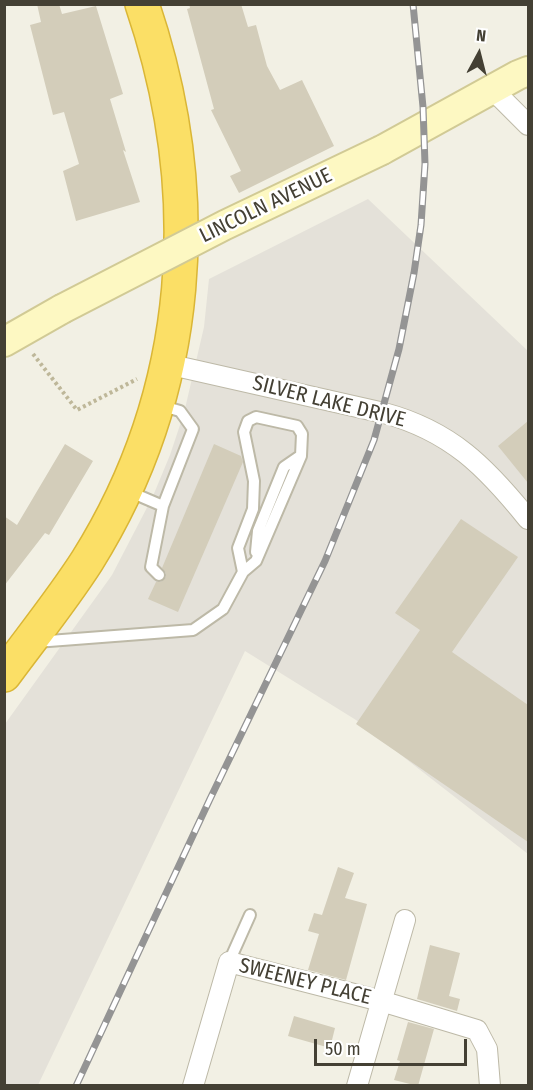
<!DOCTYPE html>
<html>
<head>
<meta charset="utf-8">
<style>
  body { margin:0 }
  #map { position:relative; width:533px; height:1090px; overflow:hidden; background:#f2f0e4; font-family:"Fira Sans Condensed",sans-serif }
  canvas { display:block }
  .frame { position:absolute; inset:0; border:6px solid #444034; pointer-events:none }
  .north { position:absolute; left:449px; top:24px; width:60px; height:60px; -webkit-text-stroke:4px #fff; paint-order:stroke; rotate:7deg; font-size:16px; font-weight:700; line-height:24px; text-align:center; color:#444034 }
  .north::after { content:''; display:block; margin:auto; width:21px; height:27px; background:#444034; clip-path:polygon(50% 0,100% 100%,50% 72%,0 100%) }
  .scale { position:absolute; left:314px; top:1039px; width:153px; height:27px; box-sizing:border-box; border:3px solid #444034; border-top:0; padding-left:8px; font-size:18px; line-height:21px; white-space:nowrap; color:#444034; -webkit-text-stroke:4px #fff; paint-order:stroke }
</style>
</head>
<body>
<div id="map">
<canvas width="533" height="1090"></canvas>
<div class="frame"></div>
<div class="north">N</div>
<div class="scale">50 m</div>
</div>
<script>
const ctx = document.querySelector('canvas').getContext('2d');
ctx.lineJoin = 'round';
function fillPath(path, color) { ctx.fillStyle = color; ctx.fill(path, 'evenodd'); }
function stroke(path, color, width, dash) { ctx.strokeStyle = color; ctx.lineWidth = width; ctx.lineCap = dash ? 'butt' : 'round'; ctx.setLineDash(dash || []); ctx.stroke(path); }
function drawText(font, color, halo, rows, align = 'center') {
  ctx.font = font + ' "Fira Sans Condensed",sans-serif'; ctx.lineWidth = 5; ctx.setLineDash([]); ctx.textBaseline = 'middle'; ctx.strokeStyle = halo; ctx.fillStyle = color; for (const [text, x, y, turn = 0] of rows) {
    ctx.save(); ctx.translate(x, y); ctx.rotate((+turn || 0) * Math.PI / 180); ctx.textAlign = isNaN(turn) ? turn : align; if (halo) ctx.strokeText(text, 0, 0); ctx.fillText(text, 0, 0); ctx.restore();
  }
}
fillPath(new Path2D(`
  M368 199 528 351V854L356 720 245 651 38 1085 5 1086V724L112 575 153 496 170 455 184 413 204 327 209 279Z`), '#e4e1d9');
fillPath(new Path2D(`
  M37 4H59L62 14 96 6 123 94 110 99 126 152 123 150 140 202 76 221 63 171 79 164 64 112 53 115 30 25 41 22Z
  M189 4H241L248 27 256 25 267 66 280 90 302 80 334 146 239 193 230 176 241 171 211 110 214 109 187 9 190 8Z
  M528 421V483L498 446Z
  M65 444 93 461 49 535 45 533 4 586V516L17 525Z
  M214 444 241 456 243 462 178 612 148 599 156 582H161L166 577V573L162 568Z
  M461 519 518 557 452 652 528 705V842L356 724 420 630 395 613Z
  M338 867 354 873 345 898 367 904 346 980 308 970 319 934 308 931 314 913 322 915Z
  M430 945 460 953 449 996 460 999 457 1011 417 999Z
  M294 1016 335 1028 330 1048 288 1036Z
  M408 1022 434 1029 418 1086 394 1080 400 1061 397 1060Z`), '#d3cdba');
const lane = new Path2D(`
  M159 405 180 411 193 429 163 506 151 567 159 575
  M128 491 163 506
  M256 552 258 531 284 467 300 456
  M36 642 193 630 223 609 243 572 256 561 301 456 302 434 297 426 256 417 248 421 244 432 254 481 253 509 238 548 243 572
  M229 962 250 915`);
const street = new Path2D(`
  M493 90 528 125
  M167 364 384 413C451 431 486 467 528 519
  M193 1086 229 962 381 1001 477 1030 487 1049 490 1086
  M357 1086 405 920`);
const secondary = new Path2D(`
  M382 150 518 75 528 71
  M4 342 62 309`);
const highway = new Path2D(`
  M4 675C32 637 62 600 87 561 194 390 206 192 142 4`);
stroke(lane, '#bdb9a7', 14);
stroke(street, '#bdb9a7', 22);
stroke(secondary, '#d1ca95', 32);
stroke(highway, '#dab636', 36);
stroke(new Path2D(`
  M33 354 77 410 137 379`), '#beb799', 4, [3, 3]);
stroke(lane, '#fff', 10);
stroke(street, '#fff', 20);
stroke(secondary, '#fdf8c2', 28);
stroke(highway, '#fbdf66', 33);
const rail = new Path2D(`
  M76 1086 210 799 325 561 374 440 399 349 414 273 421 225 425 164 423 107 413 4`);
stroke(rail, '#949494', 7);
stroke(rail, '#fff', 4.5, [14]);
const secondaryBridge = new Path2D(`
  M62 309 225 225 382 150`);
stroke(secondaryBridge, '#d1ca95', 32, []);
stroke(secondaryBridge, '#fdf8c2', 28);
drawText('21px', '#444034', '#fff', [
  ["LINCOLN AVENUE",266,206,-26],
  ["SILVER LAKE DRIVE",329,402,14],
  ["SWEENEY PLACE",305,982,14]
]);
</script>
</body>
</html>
